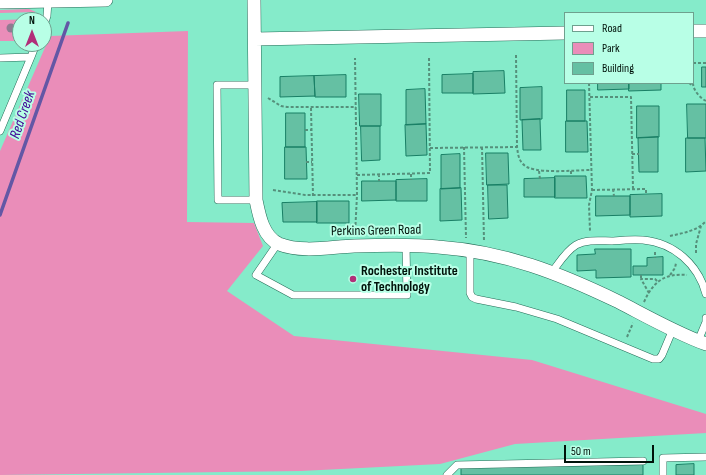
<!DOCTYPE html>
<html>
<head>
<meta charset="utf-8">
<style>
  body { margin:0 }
  #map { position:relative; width:706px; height:475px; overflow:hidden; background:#9af6d7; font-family:"Sofia Sans Condensed",sans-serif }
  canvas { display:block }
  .legend { position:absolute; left:564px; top:12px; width:130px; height:72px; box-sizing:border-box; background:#b8ffe6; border:1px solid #6ea08e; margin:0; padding:5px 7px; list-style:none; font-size:12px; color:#00120a }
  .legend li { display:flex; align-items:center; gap:8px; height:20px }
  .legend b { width:20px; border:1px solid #6ea08e }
  .north { position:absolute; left:12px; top:12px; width:40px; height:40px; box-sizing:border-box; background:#b8ffe6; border:1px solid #6ea08e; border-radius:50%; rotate:0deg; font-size:11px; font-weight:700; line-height:16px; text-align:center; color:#00120a }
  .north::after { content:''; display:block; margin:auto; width:14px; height:18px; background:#b12f79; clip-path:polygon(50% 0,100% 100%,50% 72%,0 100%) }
  .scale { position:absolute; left:564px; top:445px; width:90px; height:18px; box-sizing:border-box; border:2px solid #00120a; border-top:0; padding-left:5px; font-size:12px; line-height:14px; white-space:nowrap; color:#00120a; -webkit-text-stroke:3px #b8ffe6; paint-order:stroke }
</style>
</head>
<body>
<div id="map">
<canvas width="706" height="475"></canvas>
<ul class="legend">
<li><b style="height:5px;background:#fff"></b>Road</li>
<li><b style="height:11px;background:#ea8db9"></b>Park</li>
<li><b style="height:11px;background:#65c0a3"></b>Building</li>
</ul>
<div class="north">N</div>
<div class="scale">50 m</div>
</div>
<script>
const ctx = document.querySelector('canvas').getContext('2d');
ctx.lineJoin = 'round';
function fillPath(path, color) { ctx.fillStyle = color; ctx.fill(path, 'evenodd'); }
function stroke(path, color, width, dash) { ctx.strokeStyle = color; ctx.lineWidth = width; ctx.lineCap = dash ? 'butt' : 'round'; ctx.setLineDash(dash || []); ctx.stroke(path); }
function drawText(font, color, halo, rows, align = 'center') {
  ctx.font = font + ' "Sofia Sans Condensed",sans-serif'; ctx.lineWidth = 4; ctx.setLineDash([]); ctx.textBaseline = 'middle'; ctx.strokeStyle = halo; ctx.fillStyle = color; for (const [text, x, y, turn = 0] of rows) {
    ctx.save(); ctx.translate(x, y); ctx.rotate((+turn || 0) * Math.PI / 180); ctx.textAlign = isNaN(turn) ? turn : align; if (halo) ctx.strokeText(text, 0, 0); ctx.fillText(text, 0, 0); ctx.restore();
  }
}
fillPath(new Path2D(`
  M0 0H706V475H0ZM565 13H693V83H565ZM20 20H44V44H20Z`), '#85ebca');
fillPath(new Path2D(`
  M29 9 36 12 0 13V10Z
  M38 19 20 20V41H0V20Z
  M188 31 187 222 254 223 263 246 227 291 294 336 532 360 706 414V433L515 444 440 464 301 471 0 475V151L50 36Z`), '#ea8db9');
stroke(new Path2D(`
  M0 215 68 23`), '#6357a5', 3.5);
const building = new Path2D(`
  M702 67H706V87H702Z
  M504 71 505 93 473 94V72Z
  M473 74V93H442V75Z
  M346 75V97H315L314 76Z
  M314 76 315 96 280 97V77Z
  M598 83H629V89L598 90Z
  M629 83H661V90L629 91Z
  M542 87V119L520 120V88Z
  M425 89 426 124 406 125V90Z
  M567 90H585V121H567Z
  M359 94H381V126H360Z
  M687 104H706V138H688Z
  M637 106H659V137L637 138Z
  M286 113H305V147H286Z
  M540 119 541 150H523L522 120Z
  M566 121H587L588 152H566Z
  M426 124 427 155 406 156 405 125Z
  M361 126H380V160L362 161Z
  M658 137V172H639L638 138Z
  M686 138H705L706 171 686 172Z
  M285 147H306L307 179H285Z
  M486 153H508L509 184 487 185Z
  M460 154V188L441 189V155Z
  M555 176H586L587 198H555Z
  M555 178V197H524V179Z
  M427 179V201H396V180Z
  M362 181H396V200L362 201Z
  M488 185H507L508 218 489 219Z
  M461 188 462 220 440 221V189Z
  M662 194V216L630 217V195Z
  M596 196H630V215L596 216Z
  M317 201H349V223H317Z
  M317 202V222H283L282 203Z
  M595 249H631V277L596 278V270L577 271V255L595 254Z
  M663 257V275H633V266H647V258Z
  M694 464V475H676V465Z
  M643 465V475H461V468Z`);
fillPath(building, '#65c0a3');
stroke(building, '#197f65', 1);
const service = new Path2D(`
  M44 25 47 16 48 1
  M0 58 31 57 36 44
  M254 85H217L218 200H256
  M0 131 31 57
  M278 243 256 275 293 295H407L406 245
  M470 250V293L472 297 476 299 516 307 557 319 653 359H659L662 355 673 329
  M552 272C559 263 566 251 576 245 587 239 601 241 612 241 623 240 633 239 643 240 674 243 698 264 706 294
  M698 341 706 322V318
  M447 475 457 465 643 461
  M663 475V458L706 457`);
const minor = new Path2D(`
  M254 0 256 200C259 215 263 237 279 244 302 253 330 247 354 246 382 245 410 244 438 247 506 252 559 273 619 302 648 317 676 333 706 344
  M0 2 106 0
  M693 31H706
  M255 39 565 33`);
stroke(service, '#246c57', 8);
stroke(minor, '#246c57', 14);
stroke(new Path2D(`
  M516 55 517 147C518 153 518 159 523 164 532 175 576 170 591 170
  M693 63H706
  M589 83 592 190 589 205 590 231
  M689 83 693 86
  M693 83C693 90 700 98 706 101
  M590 97H631L633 189
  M268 98 281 106 287 107H356
  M311 108 313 196
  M305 130H312
  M464 147 466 238
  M482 147 484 241
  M430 148 517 147
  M632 154H639
  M306 162H312
  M539 171 540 179
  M571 171V176
  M379 174V181
  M411 174V180
  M357 175 430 173 429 57
  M613 189 614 196
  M273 190 305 195H357
  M592 190 646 189V195
  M355 235 357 195 355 58
  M670 236C683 233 697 231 706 221
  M655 252V258
  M696 253V244L701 226
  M641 275V279
  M670 275 675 268 676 263
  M649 293 641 279H655L658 282
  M644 302C653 282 664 273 687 275
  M627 337 633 323`), '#55907b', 2, [3, 2]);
stroke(service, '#fff', 7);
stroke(minor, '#fff', 13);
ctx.fillStyle = '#8f7b91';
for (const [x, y] of [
  [11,28]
]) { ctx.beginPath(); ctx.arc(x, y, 4.5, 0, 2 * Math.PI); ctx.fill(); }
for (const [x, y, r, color] of [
  [353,279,4,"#b12f79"]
]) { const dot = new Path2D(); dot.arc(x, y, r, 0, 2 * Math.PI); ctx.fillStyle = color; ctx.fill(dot); stroke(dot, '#b8ffe6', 1.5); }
drawText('14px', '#00120a', '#b8ffe6', [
  ["Perkins Green Road",376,231,-1]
]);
drawText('bold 14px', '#00120a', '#b8ffe6', [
  ["Rochester Institute",361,271],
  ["of Technology",361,287]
], 'left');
drawText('italic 15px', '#410094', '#b8ffe6', [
  ["Red Creek",23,115,-71]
]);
</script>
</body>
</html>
